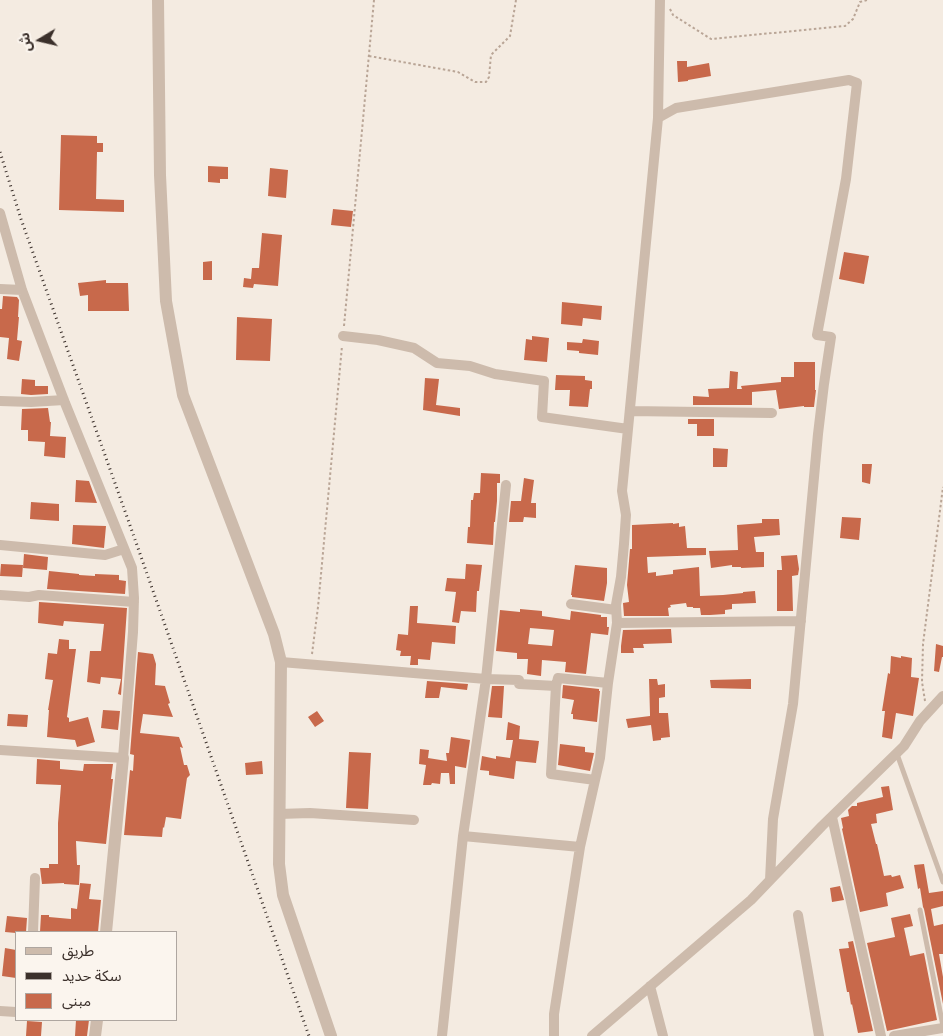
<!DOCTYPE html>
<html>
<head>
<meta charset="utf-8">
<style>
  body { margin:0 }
  #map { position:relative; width:943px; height:1036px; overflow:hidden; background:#f4ebe1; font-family:"IBM Plex Sans","Noto Sans Arabic",sans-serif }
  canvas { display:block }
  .legend { position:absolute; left:15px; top:931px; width:162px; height:90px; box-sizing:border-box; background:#fbf5ee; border:1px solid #aea6a0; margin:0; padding:6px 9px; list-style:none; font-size:15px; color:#3b302b }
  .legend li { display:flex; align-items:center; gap:10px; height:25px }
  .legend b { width:25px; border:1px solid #aea6a0 }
  .north { position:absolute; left:15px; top:15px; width:50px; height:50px; -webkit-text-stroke:4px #fbf5ee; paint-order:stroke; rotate:261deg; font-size:14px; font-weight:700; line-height:20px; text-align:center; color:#3b302b }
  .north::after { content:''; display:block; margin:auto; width:18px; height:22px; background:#3b302b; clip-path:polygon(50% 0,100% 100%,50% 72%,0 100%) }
</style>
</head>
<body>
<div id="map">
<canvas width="943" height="1036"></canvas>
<ul class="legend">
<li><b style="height:6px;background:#cdbbac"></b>طريق</li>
<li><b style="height:6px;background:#3b302b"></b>سكة حديد</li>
<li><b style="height:14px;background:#c8694b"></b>مبنى</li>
</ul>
<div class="north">ش</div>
</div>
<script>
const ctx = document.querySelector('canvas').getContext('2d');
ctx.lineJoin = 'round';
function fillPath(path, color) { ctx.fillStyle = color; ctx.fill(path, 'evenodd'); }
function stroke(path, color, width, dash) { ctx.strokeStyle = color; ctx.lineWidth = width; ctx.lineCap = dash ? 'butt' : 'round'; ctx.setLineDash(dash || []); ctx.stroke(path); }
fillPath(new Path2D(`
  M677 61H687V67L709 63 711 76 688 80V81L678 82Z
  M61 135 97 136V143H103V152H97L96 199 124 200V212L59 210Z
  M208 166 228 167V179H220V183L208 182Z
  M270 168 288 170 286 198 268 196Z
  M333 209 353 211 351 227 331 225Z
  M262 233 282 235 278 286 254 284 253 288 243 287 244 278 251 279 252 268H259Z
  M844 252 869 256 864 284 839 279Z
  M212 261V280H203V262Z
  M106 280V283H128L129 311H88V295L80 296 78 283Z
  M3 296 17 297 19 300 18 317H19L17 340 22 341 19 361 7 359 9 338 0 337V309H2Z
  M562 302 602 306 601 320 583 318 582 326 561 324Z
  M237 317 272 319 270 361 236 360Z
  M532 336 549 338 547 362 524 360 526 339 532 340Z
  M583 339 599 341 598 355 579 353V351L567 350V342L582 343Z
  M794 362H815V390H816L814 407H804V406L779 409 776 390 752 392V405H693V396L709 397 708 389 729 388 730 371 738 372 737 389H742L741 386 781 382V377H794Z
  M556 375 585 376V380L592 381V389H590L588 407 569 406 570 390H555Z
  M425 378 439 379 436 405 460 408V416L423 410Z
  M22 379 35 380V386H48V394L31 395 21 394Z
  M48 408 50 422H51L50 436 66 437 65 458 44 456 45 442 28 441V430H21L22 409Z
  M688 419H714V436H697V424H688Z
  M713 448 728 449 727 467H713Z
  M862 464H872L870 484 862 482Z
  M481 473 500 474V483H497V501L495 522H494L493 545 467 543 468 527H470L471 500H473L474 493H480Z
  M524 478 534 480 531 503H536V518L524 517 523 522H509L511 501H521Z
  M76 480 89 481 97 503 75 502Z
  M31 502 59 504V521L30 519Z
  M842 517 861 518 859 540 840 538Z
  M762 519H779L780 535 754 537 756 552H764V567L741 568V567H732V565L711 568 709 551 738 550 737 525 762 523Z
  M673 523V524L679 523V527L685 526 687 548H706V555L647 557 648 573 656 572V576L673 574V570L699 567 700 596 723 595 743 593V592L755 591 756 603 732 604V609L725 610V614L710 615H701L700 608H693V607H687L686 603 670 605 671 607 668 608 669 616H624L623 603 629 602 627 585 630 549H632V525Z
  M73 525 106 526 104 548 72 544Z
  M24 554 48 557 47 570 23 568Z
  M797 555 799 569 798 575 792 576 793 611H777V570H782L781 556Z
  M1 564 23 565 22 577 0 576Z
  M466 564 482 565 479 591H477L476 612 461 611 459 623 452 622 456 592 445 591 447 578 465 579Z
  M575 565 607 568V583L604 601 572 597V595H571Z
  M49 571 79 574V575L95 576V574L119 575V580L126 581 125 594 47 589Z
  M39 602 127 608 121 695 118 694 121 679 101 677 100 684 87 682 90 651H101L104 624 64 621 63 626 38 623Z
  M410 606H418L417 623 456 626 455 644 432 642 430 660 418 659V665H410L411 656H400L401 651 396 650 398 634 408 635Z
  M520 609 542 611V616L570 620 571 611 601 615V617H607V627H609L608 635 591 633 586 674 565 672 566 662 542 660 541 676 527 674 528 659H517V653L496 651 500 610 520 612ZM530 628 554 630 552 646 528 644Z
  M671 629 672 643 643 644 644 648H633L634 653H621V646L623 630Z
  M59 639 69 640V649H76L67 717 69 718V722L88 717 95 742 77 747 75 740 47 737 49 710H48L53 680 45 679 48 653 57 654Z
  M936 644 943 646V657H942L939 672 934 671Z
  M138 652 153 654 156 664 155 685 165 686 170 703 168 704 173 717 143 714 140 733 179 737 183 748 180 747 184 765H187L190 775 187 778 181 819 166 817 164 828 163 827 162 837 124 835 130 770 133 771 134 755 130 754Z
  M891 656 901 658V656L912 658 911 677 919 678 913 716 896 713 892 739 882 737 885 711H882L888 673 890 674Z
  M649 679H657L658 685 665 684V697L659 698V713H668L670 737 661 738V740L653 741 651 725 628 728 626 719 650 716V714Z
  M751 679V689L711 688 710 680Z
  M427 681 468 684 467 690 441 687 439 698H425Z
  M563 685 599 689V691H600L597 722 573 719V714H571L574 700 562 698Z
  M492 686H504L502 718 488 717Z
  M103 710 120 711 118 730 101 728Z
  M317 711 324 721 315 727 308 717Z
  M8 714 28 715 27 727 7 726Z
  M508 722 520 726 519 739 539 741 536 763 516 761 514 779 489 775V771L480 770 482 756 496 759V756L510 758 513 740H506Z
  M451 737 470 740 466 768 455 766V784H450L449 773H441L440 784 432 783 431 785H423L426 765 419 764 420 749 429 750 428 758 447 761 446 753H449Z
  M560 744 585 747V752L594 753 590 771 558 765Z
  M349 752 371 753 368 809 346 808Z
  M37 759 60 761V769L83 771 84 764H113L111 779H113L106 844 76 841 77 865H80L79 885 64 884V883L42 884 40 868H49V864H58V823L61 785 36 784Z
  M262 761 263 774 246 775 245 763Z
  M889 786 893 810 876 814 877 823 871 824 876 844H877L884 876 891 875 892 877 900 875 904 888 886 893 888 906 860 912 842 829 843 828 841 818 849 816 848 810 852 806H857V803L883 797 881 787Z
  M924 864 929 893 943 891V906L931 909 934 926 943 924V954H939L943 977V1004L924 909 923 907 920 888 918 889 914 865Z
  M80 883 91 884 89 899 101 900 98 932H40L41 915H49V917L71 919V908L77 909Z
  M840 886 844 900 832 902 830 888Z
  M910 914 913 926 904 928 910 956 924 953 937 1020 887 1031 867 943 895 937 891 918Z
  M7 916 27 918 26 932H16V933L5 932Z
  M853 941 873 1031 858 1033 852 1004 851 1005 849 992H847L839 949 849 948 848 942Z
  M5 948 16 950V978L2 976Z
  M76 1020H89L87 1036H75Z
  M27 1021 42 1022 41 1036H26Z`), '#c8694b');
stroke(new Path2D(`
  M670 9 673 15 711 39 845 26 853 19 860 2 867 0
  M369 56 458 72 475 82H486L489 77 491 55 510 36 516 0
  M344 326 374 0
  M312 654 318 607 342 346
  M925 701 922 682 923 644 943 487`), '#b9a596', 2, [2.5, 2.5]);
stroke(new Path2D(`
  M897 754 943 882
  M920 910 943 1026`), '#cdbbac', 5);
stroke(new Path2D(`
  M658 118 676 108 849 80 857 83 846 179 817 335 831 337 824 384 818 434 793 704 773 819 770 880
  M0 213 22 290 65 403 132 568 134 598 133 632 123 758 0 750
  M0 289 22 290
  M343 336 378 340 414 348 437 363 470 366 495 374 544 381 542 417 628 429
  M0 401 31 402 64 400
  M630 411 772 413
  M0 545 105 555 124 549
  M0 595 29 597 39 595 134 602
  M571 604 616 610
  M617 623 801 621
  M281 662 486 679 519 680V684L556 686 558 678 608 683
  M556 686 551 774 595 780
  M279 814 310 813 414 820
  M832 817 881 1036
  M463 836 580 847
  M798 915 819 1036
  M33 932 35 878
  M650 986 663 1036
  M0 1011 16 1012
  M442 1036 463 836 486 679 506 485
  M554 1036V1014L580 847 600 758 608 683 617 623 616 605 621 577 624 544 626 515 622 491 658 118 660 0
  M592 1036 751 900 822 826 904 746 920 721 943 696
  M894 1036 943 1028`), '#cdbbac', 10);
stroke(new Path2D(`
  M158 0 160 175 166 301 183 395 274 634 281 662 279 864 283 895 331 1036
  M106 932 123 758
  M95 1036 97 1020`), '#cdbbac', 12);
stroke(new Path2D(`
  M0 152 21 219 132 531 309 1036`), '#3b302b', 3, [1, 4]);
</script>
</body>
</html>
